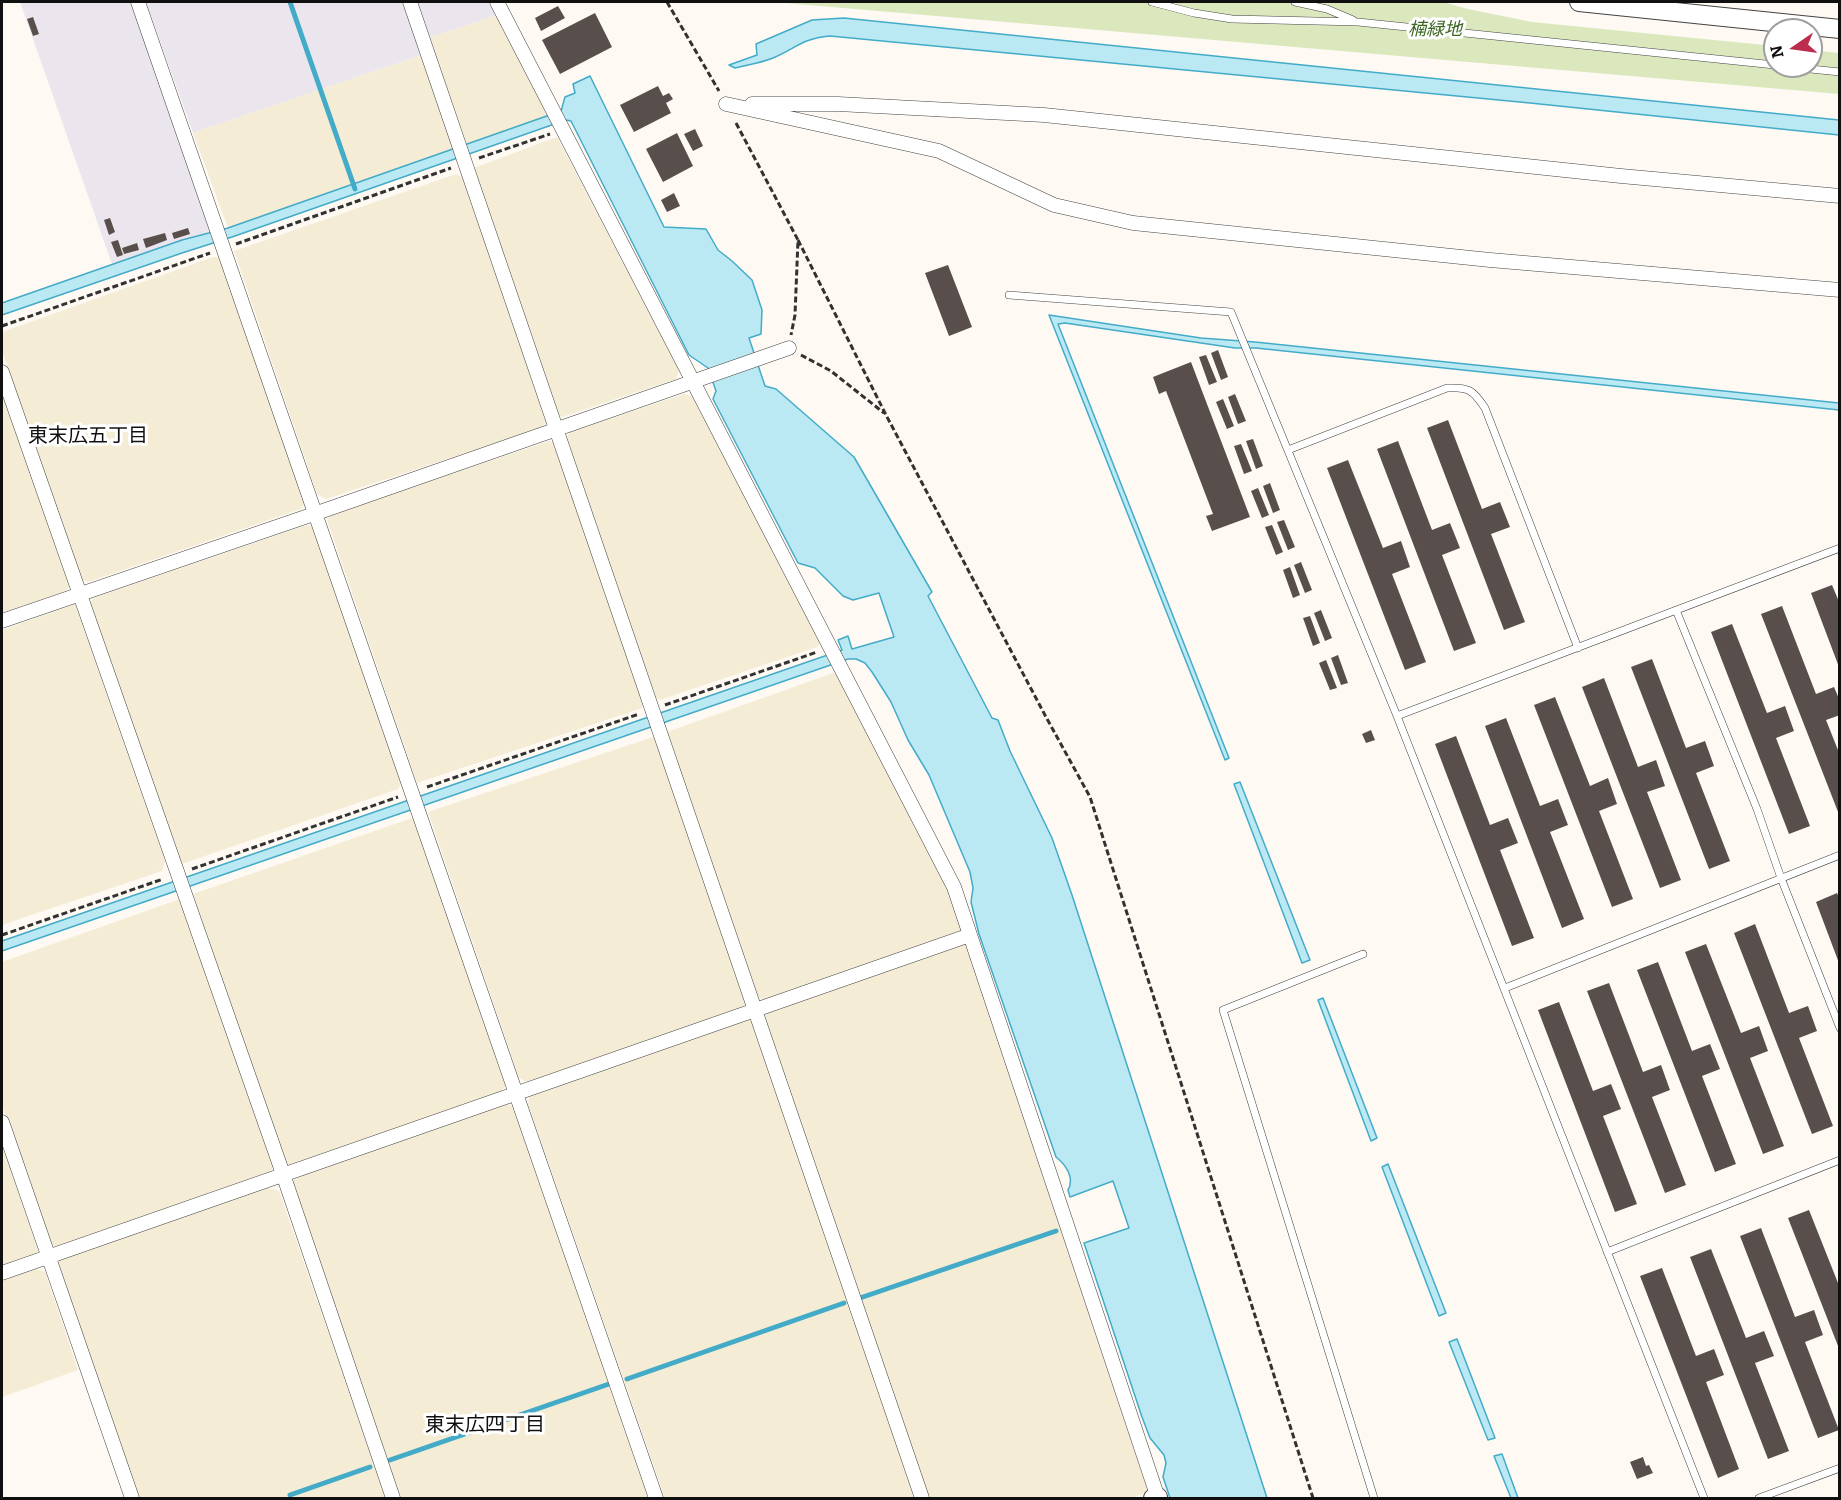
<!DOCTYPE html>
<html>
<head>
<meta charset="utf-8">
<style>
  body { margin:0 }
  #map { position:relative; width:1841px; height:1500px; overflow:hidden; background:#fefaf3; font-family:Bitter,serif }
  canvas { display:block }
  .frame { position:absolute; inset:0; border:3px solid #101010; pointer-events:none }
  .north { position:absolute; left:1763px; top:18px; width:60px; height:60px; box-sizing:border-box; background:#fff; border:2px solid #9f9f9f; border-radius:50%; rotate:257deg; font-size:16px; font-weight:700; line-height:24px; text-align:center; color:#101010 }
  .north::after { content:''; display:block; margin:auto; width:21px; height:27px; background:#bb2c4d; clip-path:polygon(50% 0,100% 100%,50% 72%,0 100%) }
</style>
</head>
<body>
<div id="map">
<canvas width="1841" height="1500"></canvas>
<div class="frame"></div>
<div class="north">N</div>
</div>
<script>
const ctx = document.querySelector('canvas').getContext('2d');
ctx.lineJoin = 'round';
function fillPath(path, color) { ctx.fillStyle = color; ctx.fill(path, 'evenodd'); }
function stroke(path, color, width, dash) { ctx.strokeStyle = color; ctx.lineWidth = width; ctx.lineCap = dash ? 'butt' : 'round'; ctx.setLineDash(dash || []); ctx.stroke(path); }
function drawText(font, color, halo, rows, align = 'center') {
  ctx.font = font + ' Bitter,"Noto Sans JP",serif'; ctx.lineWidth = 6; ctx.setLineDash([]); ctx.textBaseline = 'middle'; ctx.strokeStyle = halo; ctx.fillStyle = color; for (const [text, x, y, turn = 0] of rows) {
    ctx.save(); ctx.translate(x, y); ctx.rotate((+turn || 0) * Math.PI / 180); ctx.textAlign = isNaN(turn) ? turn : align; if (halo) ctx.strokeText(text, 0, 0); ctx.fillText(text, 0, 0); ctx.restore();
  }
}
fillPath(new Path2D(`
  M20 2H132L212 232 182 240 112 264Z
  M146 2H404L422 55 193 133Z
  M417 2H491L498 15 429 38Z`), '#ebe5ee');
fillPath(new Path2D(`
  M498 15 549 116 467 144 429 38Z
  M422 55 454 149 228 228 193 133Z
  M557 137 679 370 676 379 562 417 557 414 474 168Z
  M456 174 462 177 546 423 541 428 326 499 317 494 234 251Z
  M213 257H219L305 503 301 509 88 582 81 579 2 351V332Z
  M2 388 70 586 66 591 2 613Z
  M684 394 692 396 821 643 817 647 660 700 656 698 566 439 570 432Z
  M549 441 555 444 643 702 642 708 417 783 327 520 332 514Z
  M307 525 313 527 402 782 398 789 182 864 89 607 93 598Z
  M75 604 165 861 162 871 2 925V630Z
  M836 672 949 889 962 930 764 1001 758 996 667 732Z
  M656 736 747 1003 741 1008 527 1082 519 1078 428 812Z
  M415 817 506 1085 501 1092 289 1165 285 1162 193 894Z
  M180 899 273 1166 271 1171 57 1247 49 1242 2 1105V962Z
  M966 943 1148 1488 1143 1494 1130 1498H928L764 1016 768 1011Z
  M747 1019 754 1023 915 1498H665L528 1104 530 1095Z
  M507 1104 513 1107 648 1498H401L292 1184 295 1178Z
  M2 1144 38 1251 34 1255 2 1266Z
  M264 1187 279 1191 386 1498H139L58 1264 60 1259Z
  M36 1269 45 1272 78 1370 2 1397V1281Z`), '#f4ecd4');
fillPath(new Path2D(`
  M774 2H1443L1468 9 1532 22 1775 46V66H1811V50L1839 53V94Z`), '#dbe8bd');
const water = new Path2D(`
  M844 18 1839 120V135L1530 103 830 36C800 39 797 48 773 58 761 63 747 65 735 68L729 65 757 55 756 44 812 20Z
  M590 76 664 227 706 229 718 250 732 261 752 280 762 310 761 334 749 338 765 386 776 389 854 457 932 592 928 596 992 718 998 720 1010 751 1052 838 1072 895 1267 1498H1170L1163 1477 1166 1463 1164 1455 1150 1438 1142 1417 1084 1243 1129 1228 1113 1181 1070 1197 1068 1190C1075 1178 1066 1165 1056 1157L979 934 971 902 973 888 970 872 929 775 908 740 891 702 872 672 865 663 856 659H848L2 951V941L842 650 838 640 848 636 852 649 894 637 879 593 853 600 843 596 815 568 798 563 713 399 716 391 708 368 689 355 571 121 566 120 232 237 182 253 2 315V303L182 240 228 228 561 111 565 97 575 93 573 84Z
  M1049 315 1201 338 1255 342 1839 403V410L1256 348H1235L1065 323 1058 324 1229 758 1225 760Z
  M1240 782 1310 960 1302 963 1234 784Z
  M1323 998 1377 1138 1371 1141 1318 1000Z
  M1388 1164 1446 1313 1439 1316 1382 1167Z
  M1457 1339 1495 1438 1488 1440 1449 1342Z
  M1502 1454 1518 1498H1511L1494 1456Z`);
fillPath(water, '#bae9f4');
stroke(water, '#43abc8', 1.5);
stroke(new Path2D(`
  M290 2 355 189
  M860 1298 1056 1231
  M627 1379 844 1303
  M390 1460 609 1384
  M290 1495 370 1467`), '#43abc8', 5);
fillPath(new Path2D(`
  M558 6 565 18 541 31 535 18Z
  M595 13 612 47 560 74 542 40Z
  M33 17 39 34 33 36 27 19Z
  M658 86 663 96 669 93 673 99 666 103 671 113 634 132 620 105Z
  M695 129 703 146 693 151 684 134Z
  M677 133 693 166 663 182 646 149Z
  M674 193 680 206 667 212 661 200Z
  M110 218 115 232 109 235 104 220Z
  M188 228 190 234 174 239 172 233Z
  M165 233 167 240 146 248 143 239Z
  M118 240 123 255 117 257 111 242Z
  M137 243 139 250 124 254 122 248Z
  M948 265 972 327 949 336 925 273Z
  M1218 350 1228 377 1221 380 1211 353Z
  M1206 355 1217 382 1209 385 1199 357Z
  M1191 362 1250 517 1212 531 1206 516 1213 514 1166 391 1159 394 1153 377Z
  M1235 394 1246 421 1238 424 1228 397Z
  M1223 399 1234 426 1227 429 1216 402Z
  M1448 420 1482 509 1500 502 1510 527 1491 534 1525 622 1504 630 1427 428Z
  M1253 439 1263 466 1256 469 1246 441Z
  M1398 441 1432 530 1450 523 1460 548 1442 555 1476 643 1454 651 1377 449Z
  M1241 444 1252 471 1244 474 1234 446Z
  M1348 460 1383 548 1401 541 1410 567 1392 574 1426 662 1405 670 1327 468Z
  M1270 483 1280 510 1273 513 1263 486Z
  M1258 488 1269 515 1262 518 1251 491Z
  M1284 520 1295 547 1288 550 1277 522Z
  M1272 525 1283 552 1276 555 1265 527Z
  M1301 562 1312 590 1305 593 1294 565Z
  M1290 567 1300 595 1293 598 1283 570Z
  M1832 585 1840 604 1839 667 1811 593Z
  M1782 606 1816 694 1834 687 1840 701V715L1826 720 1840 755V817L1761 614Z
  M1321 610 1332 638 1325 641 1314 613Z
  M1310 616 1320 643 1313 646 1303 618Z
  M1732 624 1767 713 1785 706 1794 731 1776 738 1810 826 1789 834 1711 632Z
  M1338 655 1348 683 1341 685 1331 658Z
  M1652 659 1686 748 1705 741 1714 766 1696 773 1730 861 1709 869 1631 667Z
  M1326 660 1337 688 1330 690 1319 663Z
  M1604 678 1638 767 1656 760 1665 786 1647 792 1681 880 1660 888 1582 687Z
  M1555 697 1590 786 1608 778 1617 804 1599 811 1633 899 1612 907 1534 705Z
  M1506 718 1540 806 1558 799 1568 825 1550 832 1584 919 1562 928 1485 726Z
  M1371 730 1375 740 1366 743 1362 734Z
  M1456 736 1490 825 1508 818 1518 843 1500 850 1534 938 1512 946 1435 744Z
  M1837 893 1840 900 1839 963 1816 902Z
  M1755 924 1789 1013 1808 1006 1817 1031 1799 1038 1833 1126 1812 1134 1734 933Z
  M1706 944 1741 1033 1759 1026 1768 1051 1750 1058 1784 1146 1763 1154 1685 952Z
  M1658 962 1692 1051 1710 1044 1720 1069 1702 1076 1736 1164 1715 1172 1637 970Z
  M1609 983 1643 1072 1661 1065 1670 1090 1652 1097 1686 1185 1665 1193 1587 991Z
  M1559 1002 1593 1091 1611 1084 1621 1109 1603 1116 1637 1204 1615 1212 1538 1010Z
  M1809 1210 1840 1288V1351L1788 1218Z
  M1761 1228 1795 1317 1814 1310 1823 1335 1805 1342 1839 1430 1818 1438 1740 1236Z
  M1711 1249 1746 1338 1764 1331 1774 1356 1755 1363 1789 1451 1768 1459 1690 1257Z
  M1662 1268 1696 1356 1714 1349 1724 1375 1706 1382 1739 1469 1718 1478 1640 1276Z
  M1643 1457 1646 1466 1649 1465 1653 1473 1637 1479 1630 1462Z`), '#584f4d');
const service = new Path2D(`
  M1152 2 1194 13 1232 19 1358 22 1775 65
  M1295 2 1327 9 1353 20
  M1781 66 1840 72
  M1009 295 1231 312 1397 716 1704 1498
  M1288 450 1447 388C1469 387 1473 390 1485 408L1578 648
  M1676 610 1757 809 1781 878 1840 1028
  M1397 716 1840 548
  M1363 954 1223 1010 1374 1498
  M1505 988 1840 855
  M1607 1252 1840 1160
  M1759 1498 1840 1468`);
const minor = new Path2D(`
  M138 2C309 501 485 999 656 1498
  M410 2 922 1498
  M497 2 954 887 1158 1498
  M726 104 939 151 1054 205 1133 223 1490 260 1840 290
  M752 104H838L1044 115 1621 176 1840 196
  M2 372 283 1174 393 1498
  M2 621 314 514 789 348
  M2 1122 132 1498
  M2 1273 970 935`);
const tertiary = new Path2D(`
  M1579 2 1840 29
  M1153 1498 1158 1497`);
stroke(service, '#434343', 8);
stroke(minor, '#434343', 15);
stroke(tertiary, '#434343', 20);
stroke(new Path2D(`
  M667 2 719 91
  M736 123 798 240 795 315 791 335
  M479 158 550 134
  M798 240 886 415 1046 717 1090 797 1313 1498
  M236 244 451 168
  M2 326 210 253
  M801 355 831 371 884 413
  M665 705 817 652
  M427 787 639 714
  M192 869 398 797
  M2 935 163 879`), '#323232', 3, [6, 3]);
stroke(service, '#fff', 7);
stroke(minor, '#fff', 14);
stroke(tertiary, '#fff', 18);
drawText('italic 18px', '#3c6622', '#fff', [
  ["楠緑地",1435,30]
]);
drawText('20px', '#101010', '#fff', [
  ["東末広五丁目",88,436],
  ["東末広四丁目",485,1425]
]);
</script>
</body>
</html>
